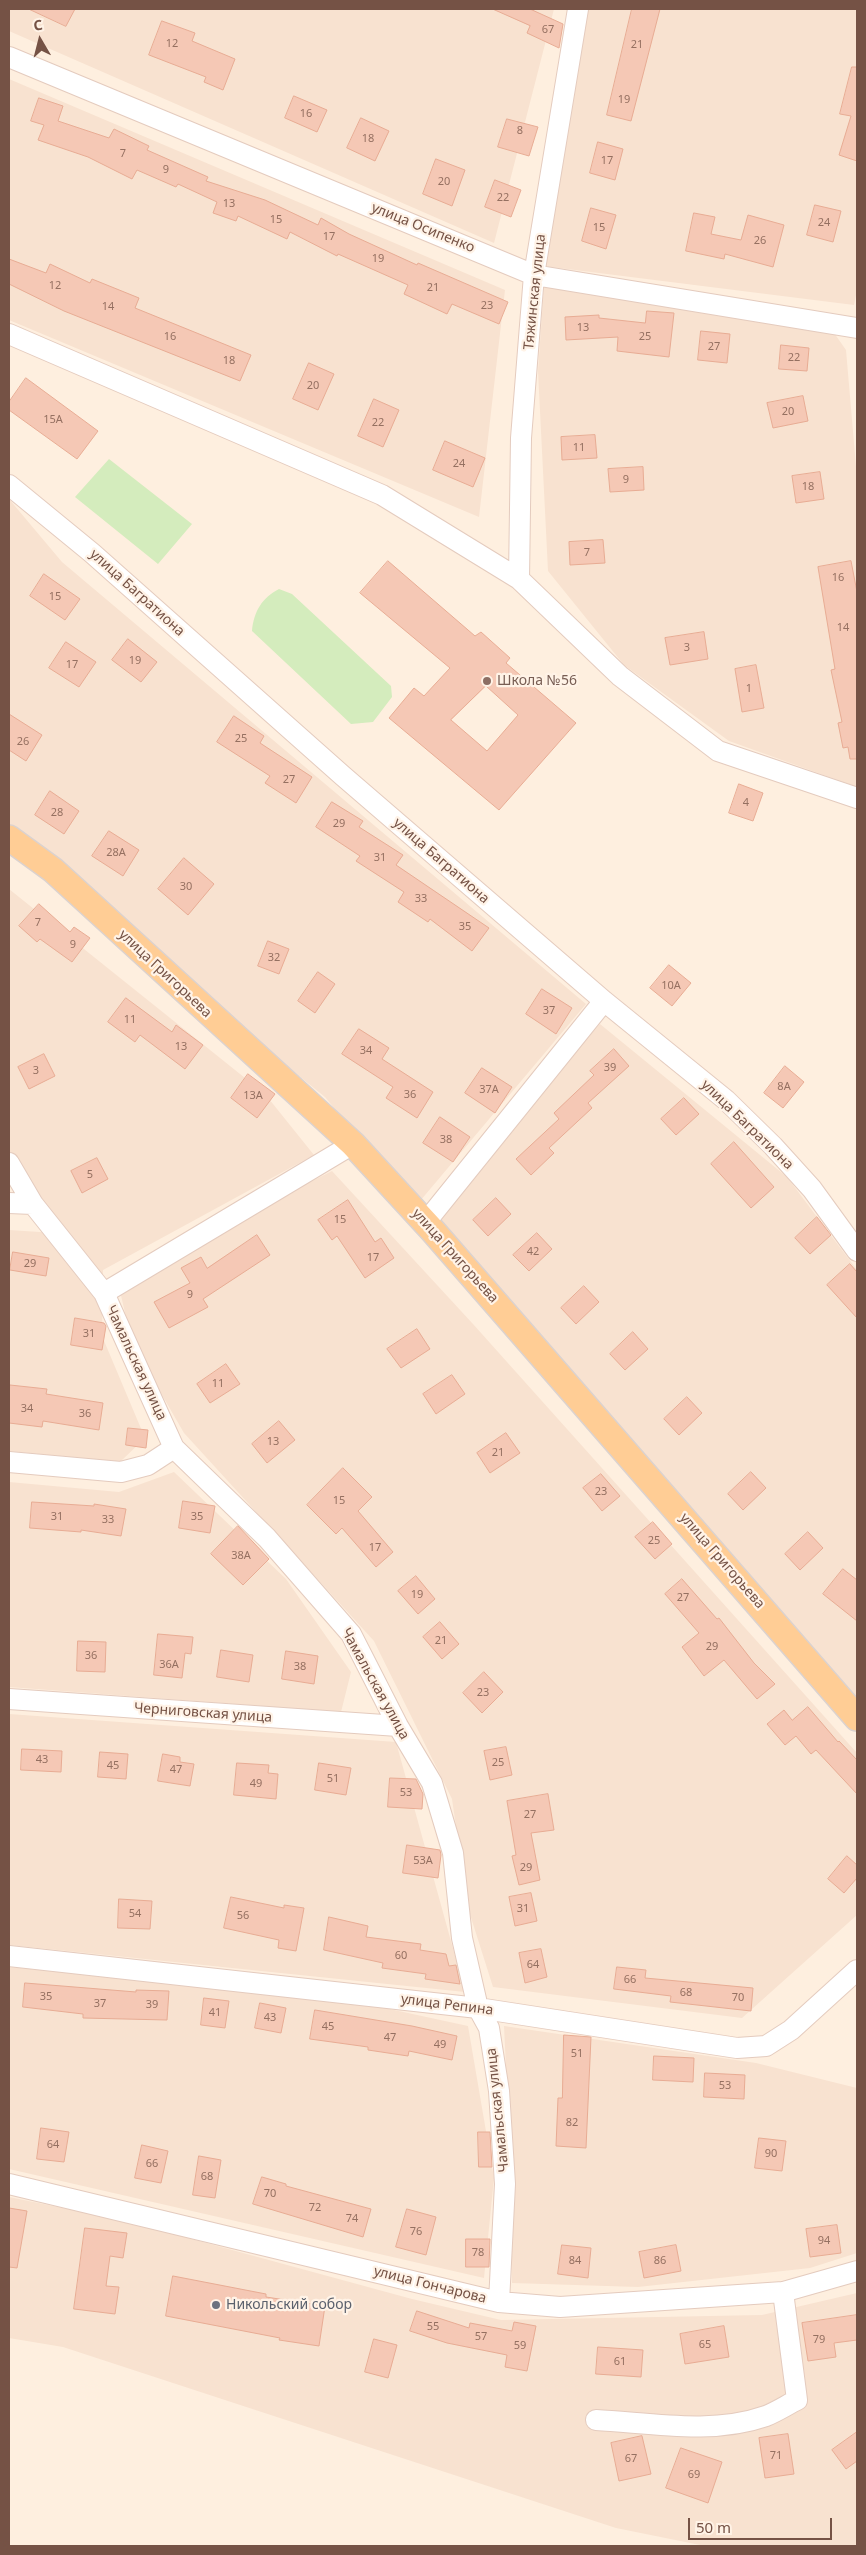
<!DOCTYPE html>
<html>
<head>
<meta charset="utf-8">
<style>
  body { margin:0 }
  #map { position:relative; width:866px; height:2555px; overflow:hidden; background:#feefdf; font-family:"Noto Sans",sans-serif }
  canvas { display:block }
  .frame { position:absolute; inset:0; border:10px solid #755245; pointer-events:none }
  .north { position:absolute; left:15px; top:15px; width:50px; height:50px; -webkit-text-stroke:4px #fff3e7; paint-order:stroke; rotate:352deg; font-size:14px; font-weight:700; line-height:20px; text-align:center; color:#755245 }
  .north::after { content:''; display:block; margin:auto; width:18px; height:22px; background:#755245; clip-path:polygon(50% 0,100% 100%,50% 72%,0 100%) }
  .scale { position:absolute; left:688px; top:2518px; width:144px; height:22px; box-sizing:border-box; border:2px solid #755245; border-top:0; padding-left:6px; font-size:15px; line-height:18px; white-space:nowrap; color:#755245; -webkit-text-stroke:4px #fff3e7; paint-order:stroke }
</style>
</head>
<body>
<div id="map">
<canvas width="866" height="2555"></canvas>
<div class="frame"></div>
<div class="north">С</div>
<div class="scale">50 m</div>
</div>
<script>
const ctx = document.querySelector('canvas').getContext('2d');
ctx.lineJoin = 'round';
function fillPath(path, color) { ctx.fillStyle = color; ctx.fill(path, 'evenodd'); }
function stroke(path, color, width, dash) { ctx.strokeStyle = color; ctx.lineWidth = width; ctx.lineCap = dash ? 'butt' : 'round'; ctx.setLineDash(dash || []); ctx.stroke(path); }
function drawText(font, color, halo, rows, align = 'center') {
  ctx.font = font + ' "Noto Sans",sans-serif'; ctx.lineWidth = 4.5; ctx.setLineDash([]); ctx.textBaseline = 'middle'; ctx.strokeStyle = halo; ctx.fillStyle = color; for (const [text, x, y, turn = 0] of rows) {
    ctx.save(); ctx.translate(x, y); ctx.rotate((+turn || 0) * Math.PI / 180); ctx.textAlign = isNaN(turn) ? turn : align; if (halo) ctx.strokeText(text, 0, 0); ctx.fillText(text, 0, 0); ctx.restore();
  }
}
fillPath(new Path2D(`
  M9 9H554L494 243 9 31Z
  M587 9H857V290L854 305 527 264Z
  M9 79 505 290 479 517 9 320Z
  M544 286 832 330 846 350 857 478V787L729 741 624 665 548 571 538 371Z
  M9 499 62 562 586 1004 415 1207 325 1097 9 842Z
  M9 889 265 1094 314 1155 103 1270 102 1336 145 1438 120 1462 9 1451V1230L55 1233 9 1151Z
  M600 1024 787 1177 857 1270V1702L427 1220Z
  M332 1171 473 1324 857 1753V1915L742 2018 493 1987 468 1908 452 1799 374 1641 184 1433 132 1343 120 1291 138 1269Z
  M174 1472 286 1579 351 1672 341 1712 9 1687V1482L119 1492Z
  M9 1714 396 1742 465 1992 9 1945Z
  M9 1967 334 1997 468 2026 494 2178 484 2278 9 2169Z
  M504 2026 756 2063 857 2088V2253L810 2268 638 2287 512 2283 511 2171Z
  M9 2197 122 2220 412 2299 501 2320 762 2315 857 2293V2546H705L616 2528 63 2347 9 2338Z`), '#f8e2d0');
fillPath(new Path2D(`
  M109 459 192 524 158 564 75 497Z
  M279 589 292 594 391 686 392 697 373 722 351 724 252 631C254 611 262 598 279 589Z`), '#d4ecbd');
const building = new Path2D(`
  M29 9H75L66 26Z
  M493 9H530L563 24 559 48 527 33 530 26Z
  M632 9H660L631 121 607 115Z
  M162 21 195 33 192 41 235 59 223 90 204 82 206 77 149 55Z
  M852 67H857V161L839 155 851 116 840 114Z
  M294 96 327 110 317 132 285 118Z
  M39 98 63 106 58 121 109 138 114 129 149 146 147 150 208 177 206 181 265 200 318 225 321 218 349 234 417 265 418 263 508 302 499 324 452 304 447 314 404 294 408 285 338 254 337 256 290 232 287 239 238 216 236 221 213 213 217 202 178 184 176 187 137 170 132 179 88 157 38 140 44 125 31 121Z
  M361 118 389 131 375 161 347 148Z
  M507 119 538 127 529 156 498 147Z
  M598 142 623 149 615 180 590 173Z
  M436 159 465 170 452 206 423 194Z
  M495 180 521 190 511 217 485 207Z
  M815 205 841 211 833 242 807 235Z
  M591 208 616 215 606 249 582 241Z
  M694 213 715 217 711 234 741 240 748 215 784 225 773 267 725 254 724 259 686 251Z
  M9 259 46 273 50 264 90 283 92 279 139 298 135 308 251 355 240 381 64 311 9 284Z
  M647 311 674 313 669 357 617 351 618 337 566 340 565 317 599 315V318L645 323Z
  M701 331 730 334 727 363 698 360Z
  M781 345 809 348 807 371 779 369Z
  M309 363 334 374 318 410 293 399Z
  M26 378 98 431 77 459 9 410V402Z
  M803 396 808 421 773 428 767 403Z
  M374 399 399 410 383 447 358 436Z
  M595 435 597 458 562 460 561 437Z
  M445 441 485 458 473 487 433 470Z
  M643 467 644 490 610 492 608 469Z
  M820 472 824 499 796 503 792 476Z
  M603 540 605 563 570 565 569 542Z
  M388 561 475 636 481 632 510 658 506 663 576 723 499 810 389 718 414 688 424 696 450 668 360 593ZM486 686 518 715 487 751 451 720Z
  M851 561 857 592V759H850L848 747 843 748 838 723 842 722 831 670 835 669 818 567Z
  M44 574 80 599 65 620 30 596Z
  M704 632 708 659 670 665 665 638Z
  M128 639 157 662 141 682 112 660Z
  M66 642 96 662 79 687 49 668Z
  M756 665 764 708 742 712 735 669Z
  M9 714 42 735 26 761 9 750Z
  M234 716 264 736 260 743 312 777 296 803 265 783 270 776 217 742Z
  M739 784 763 793 753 821 729 813Z
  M50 791 79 811 64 834 35 815Z
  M332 802 363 821 359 827 403 855 396 865 489 928 472 951 430 919 428 922 398 902 404 892 356 861 360 856 316 827Z
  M109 831 139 850 123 876 92 856Z
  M184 858 214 884 188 915 158 889Z
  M39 904 70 932 74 927 90 938 72 962 40 939 37 942 19 926Z
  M268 941 289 949 279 974 258 966Z
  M669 965 691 983 672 1006 650 988Z
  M318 972 335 984 315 1013 298 1001Z
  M542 989 572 1008 556 1034 526 1014Z
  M126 998 172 1032 176 1025 203 1045 185 1069 140 1035 135 1042 108 1022Z
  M359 1029 389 1048 382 1059 433 1092 417 1118 386 1098 393 1087 342 1054Z
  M614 1049 629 1066 588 1103 592 1108 549 1148 554 1153 531 1175 516 1159 559 1119 554 1113 594 1075 590 1071Z
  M44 1054 55 1076 29 1089 18 1067Z
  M785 1066 804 1082 783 1108 764 1093Z
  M482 1068 512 1087 495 1113 465 1093Z
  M248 1074 275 1094 257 1118 231 1098Z
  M684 1098 699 1114 676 1135 661 1119Z
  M440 1117 470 1137 453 1162 423 1143Z
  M734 1142 774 1187 751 1208 711 1164Z
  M97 1158 108 1179 82 1193 71 1171Z
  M496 1198 511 1214 488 1236 473 1220Z
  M348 1200 375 1242 381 1238 394 1258 365 1278 337 1236 332 1240 318 1220Z
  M817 1217 831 1235 810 1254 795 1238Z
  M537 1233 552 1249 529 1271 513 1255Z
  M257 1235 270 1255 203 1299 208 1307 169 1328 154 1302 190 1283 181 1268 201 1257 207 1268Z
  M13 1252 49 1258 46 1276 10 1270Z
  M850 1264 857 1272V1318L827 1285Z
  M584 1286 599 1302 576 1324 561 1308Z
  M75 1318 104 1323 106 1326 102 1350 71 1345Z
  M417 1329 430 1349 401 1368 387 1349Z
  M633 1332 648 1349 625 1370 610 1354Z
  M226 1364 240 1384 210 1403 197 1384Z
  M452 1375 465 1394 436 1414 423 1394Z
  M10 1385 47 1389 46 1394 103 1403 99 1430 43 1421 42 1427 9 1423Z
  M687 1397 702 1413 679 1435 664 1419Z
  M279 1421 295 1440 267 1463 252 1444Z
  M128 1428 148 1430 146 1448 126 1445Z
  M506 1433 520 1453 490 1473 477 1453Z
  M343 1468 372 1497 358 1511 393 1552 376 1567 342 1528 336 1534 307 1505Z
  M751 1472 766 1488 743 1510 728 1494Z
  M601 1474 620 1496 602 1511 583 1488Z
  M183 1501 215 1506 210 1533 179 1528Z
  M32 1502 94 1506V1504L126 1509 121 1536 81 1530V1532L30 1528Z
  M653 1522 672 1544 655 1559 635 1537Z
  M238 1526 269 1559 243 1585 211 1554Z
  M808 1532 823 1548 800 1570 785 1554Z
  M843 1569 857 1580V1621L823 1594Z
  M416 1576 435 1599 418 1614 398 1591Z
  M682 1579 717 1619 719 1618 754 1663 775 1684 757 1699 724 1660 704 1676 682 1647 699 1633 665 1594Z
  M440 1622 459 1644 442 1659 423 1637Z
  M158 1634 193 1637 191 1654 185 1653 182 1678 154 1675Z
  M78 1641 106 1642 105 1672 77 1671Z
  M221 1650 253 1655 249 1682 217 1677Z
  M286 1651 318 1656 314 1684 282 1679Z
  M484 1672 503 1692 482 1713 463 1693Z
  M808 1707 838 1742 839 1741 857 1760V1794L816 1750 811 1754 796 1736 785 1745 767 1724 784 1710 792 1720Z
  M506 1747 512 1775 490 1780 484 1751Z
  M22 1749 62 1751 61 1772 21 1770Z
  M100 1752 128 1754 126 1779 98 1777Z
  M163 1754 180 1757V1762L194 1764 190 1786 158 1781Z
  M237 1763 269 1765 268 1773 278 1774 276 1799 234 1795Z
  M319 1763 351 1768 346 1795 315 1790Z
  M390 1778 416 1779 423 1794 422 1809 388 1807Z
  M548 1794 554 1830 531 1833 540 1880 519 1885 512 1856 516 1855 507 1801Z
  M407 1845 440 1850 441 1855 438 1878 403 1873Z
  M847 1856 857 1865V1878L844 1893 828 1879Z
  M531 1893 537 1921 515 1926 509 1897Z
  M231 1897 284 1908V1905L304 1908 296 1951 278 1948 279 1940 224 1928Z
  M119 1899 152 1901 150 1929 118 1928Z
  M329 1917 368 1926 366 1937 421 1944 420 1950 446 1954 449 1966 456 1965 460 1984 425 1979 426 1974 382 1968 383 1963 324 1950Z
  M541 1949 547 1977 525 1983 519 1953Z
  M617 1967 646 1970 645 1978 753 1988 751 2011 670 2002 671 1996 614 1989Z
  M25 1983 136 1992V1990L169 1991 167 2020 83 2018V2014L23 2007Z
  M204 1998 229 2001 225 2028 201 2025Z
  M260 2003 286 2008 281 2033 255 2028Z
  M315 2010 412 2026 457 2036 452 2060 409 2051 408 2056 368 2050V2047L310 2039Z
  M564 2035 591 2037 586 2148 556 2146 558 2098H562Z
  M654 2056 694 2058 693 2082 653 2080Z
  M705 2073 745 2075 744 2099 704 2097Z
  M41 2128 69 2132 64 2162 37 2159Z
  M478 2132H490L492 2167H479Z
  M759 2138 786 2141 782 2171 755 2168Z
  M142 2145 168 2151 161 2183 135 2178Z
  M199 2156 221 2160 215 2198 193 2195Z
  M262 2177 286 2184V2186L371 2209 363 2237 253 2204Z
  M9 2208 27 2211 17 2268 9 2267Z
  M407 2209 436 2217 426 2255 396 2247Z
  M837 2225 841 2253 810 2257 806 2229Z
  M85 2228 127 2233 123 2258 110 2256 106 2286 119 2287 115 2314 74 2309Z
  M466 2239H490L489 2267H466Z
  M562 2245 591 2248 588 2278 558 2274Z
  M676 2245 681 2271 644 2278 639 2252Z
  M173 2276 266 2294V2297L325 2306 319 2346 279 2340 280 2338 166 2316Z
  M417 2311 469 2328 470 2323 512 2331 514 2322 536 2326 527 2371 505 2367 507 2355 447 2343 410 2331Z
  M857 2315V2340L834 2343 836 2357 808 2361 802 2323Z
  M724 2326 729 2357 685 2364 680 2334Z
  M374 2339 397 2345 388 2378 365 2372Z
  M598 2347 643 2350 641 2377 596 2374Z
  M857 2432V2461L846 2469 832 2450Z
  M788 2434 794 2474 765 2478 759 2438Z
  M642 2436 651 2474 619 2481 611 2443Z
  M681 2448 722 2462 708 2503 666 2488Z`);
fillPath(building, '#f5c8b5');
stroke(building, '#e8ac94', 1);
const minor = new Path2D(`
  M9 57 534 275 857 328
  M9 334 382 495 519 579 620 676 718 751 857 798
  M9 485 92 553 343 776 604 1001 726 1100 773 1146 812 1189 857 1251
  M519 579 521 438 534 275 578 9
  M9 1163 33 1204 104 1293 174 1448 267 1538 351 1634 398 1726 432 1783 453 1853 462 1938 478 2008 489 2028 499 2091 505 2184 499 2302
  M9 1203 33 1204
  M425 1223 604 1001
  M104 1293 353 1144
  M9 1462 121 1472 148 1465 174 1448
  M9 1699 398 1726
  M9 1956 478 2008 737 2048 766 2046 791 2030 857 1970
  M9 2184 499 2302 560 2307 783 2292 857 2271
  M596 2420C651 2423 712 2435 766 2416 776 2412 787 2405 797 2400L783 2292`);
const major = new Path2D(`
  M9 838 53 870 353 1144 433 1231 857 1718`);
stroke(minor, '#e4cbbe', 22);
stroke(major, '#dbd2cf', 28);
stroke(minor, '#fff', 20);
stroke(major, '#ffcd95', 25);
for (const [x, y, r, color] of [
  [487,681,5,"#8d6e63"],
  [216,2305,5,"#6b7280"]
]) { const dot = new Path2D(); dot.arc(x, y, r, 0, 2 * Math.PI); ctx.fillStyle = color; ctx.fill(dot); stroke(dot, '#fff3e7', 2); }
drawText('11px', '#957061', null, [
  ["67",548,30],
  ["12",172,44],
  ["21",637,45],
  ["19",624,100],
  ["16",306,114],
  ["8",520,131],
  ["18",368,139],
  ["7",123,154],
  ["17",607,161],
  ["9",166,170],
  ["20",444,182],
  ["22",503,198],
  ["13",229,204],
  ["15",276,220],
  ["24",824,223],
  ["15",599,228],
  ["17",329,237],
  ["26",760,241],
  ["19",378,259],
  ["12",55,286],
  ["21",433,288],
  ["23",487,306],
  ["14",108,307],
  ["13",583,328],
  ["16",170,337],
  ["25",645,337],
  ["27",714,347],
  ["22",794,358],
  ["18",229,361],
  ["20",313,386],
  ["20",788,412],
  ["15А",53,420],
  ["22",378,423],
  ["11",579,448],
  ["24",459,464],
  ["9",626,480],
  ["18",808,487],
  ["7",587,553],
  ["16",838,578],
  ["15",55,597],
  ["14",843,628],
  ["3",687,648],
  ["19",135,661],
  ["17",72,665],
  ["1",749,689],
  ["25",241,739],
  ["26",23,742],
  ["27",289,780],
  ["4",746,803],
  ["28",57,813],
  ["29",339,824],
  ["28А",116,853],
  ["31",380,858],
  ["30",186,887],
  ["33",421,899],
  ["7",38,923],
  ["35",465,927],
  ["9",73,945],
  ["32",274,958],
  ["10А",671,986],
  ["37",549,1011],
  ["11",130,1020],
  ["13",181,1047],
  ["34",366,1051],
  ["39",610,1068],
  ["3",36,1071],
  ["8А",784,1087],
  ["37А",489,1090],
  ["36",410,1095],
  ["13А",253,1096],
  ["38",446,1140],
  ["5",90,1175],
  ["15",340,1220],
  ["42",533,1252],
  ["17",373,1258],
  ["29",30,1264],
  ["9",190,1295],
  ["31",89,1334],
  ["11",218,1384],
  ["34",27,1409],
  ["36",85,1414],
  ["13",273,1442],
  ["21",498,1453],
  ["23",601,1492],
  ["15",339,1501],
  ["31",57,1517],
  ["35",197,1517],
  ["33",108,1520],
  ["25",654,1541],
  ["17",375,1548],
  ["38А",241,1556],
  ["19",417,1595],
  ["27",683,1598],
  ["21",441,1641],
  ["29",712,1647],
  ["36",91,1656],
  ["36А",169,1665],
  ["38",300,1667],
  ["23",483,1693],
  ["43",42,1760],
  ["25",498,1763],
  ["45",113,1766],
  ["47",176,1770],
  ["51",333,1779],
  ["49",256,1784],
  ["53",406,1793],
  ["27",530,1815],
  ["53А",423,1861],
  ["29",526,1868],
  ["31",523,1909],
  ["54",135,1914],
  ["56",243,1916],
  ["60",401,1956],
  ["64",533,1965],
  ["66",630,1980],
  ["68",686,1993],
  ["35",46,1997],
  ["70",738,1998],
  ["37",100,2004],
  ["39",152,2005],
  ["41",215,2013],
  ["43",270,2018],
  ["45",328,2027],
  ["47",390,2038],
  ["49",440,2045],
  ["51",577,2054],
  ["53",725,2086],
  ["82",572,2123],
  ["64",53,2145],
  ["90",771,2154],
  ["66",152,2164],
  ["68",207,2177],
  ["70",270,2194],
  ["72",315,2208],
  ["74",352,2219],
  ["76",416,2232],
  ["94",824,2241],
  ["78",478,2253],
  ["84",575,2261],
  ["86",660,2261],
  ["55",433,2327],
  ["57",481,2337],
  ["79",819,2340],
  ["65",705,2345],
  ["59",520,2346],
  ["61",620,2362],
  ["71",776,2456],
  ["67",631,2459],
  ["69",694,2475]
]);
drawText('14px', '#755245', '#fff3e7', [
  ["улица Осипенко",423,228,22],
  ["Тяжинская улица",535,292,-84],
  ["улица Багратиона",137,593,42],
  ["улица Багратиона",441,861,41],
  ["улица Григорьева",165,974,43],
  ["улица Багратиона",747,1125,44],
  ["улица Григорьева",455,1256,48],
  ["Чамальская улица",136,1363,65],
  ["улица Григорьева",722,1561,49],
  ["Чамальская улица",375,1684,61],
  ["Черниговская улица",203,1713,4],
  ["улица Репина",447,2005,7],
  ["Чамальская улица",498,2110,-96],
  ["улица Гончарова",430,2285,14]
]);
drawText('14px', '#785e54', '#fff3e7', [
  ["Школа №56",497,681]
], 'left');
drawText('14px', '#5b616d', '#fff3e7', [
  ["Никольский собор",226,2305]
], 'left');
</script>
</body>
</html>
